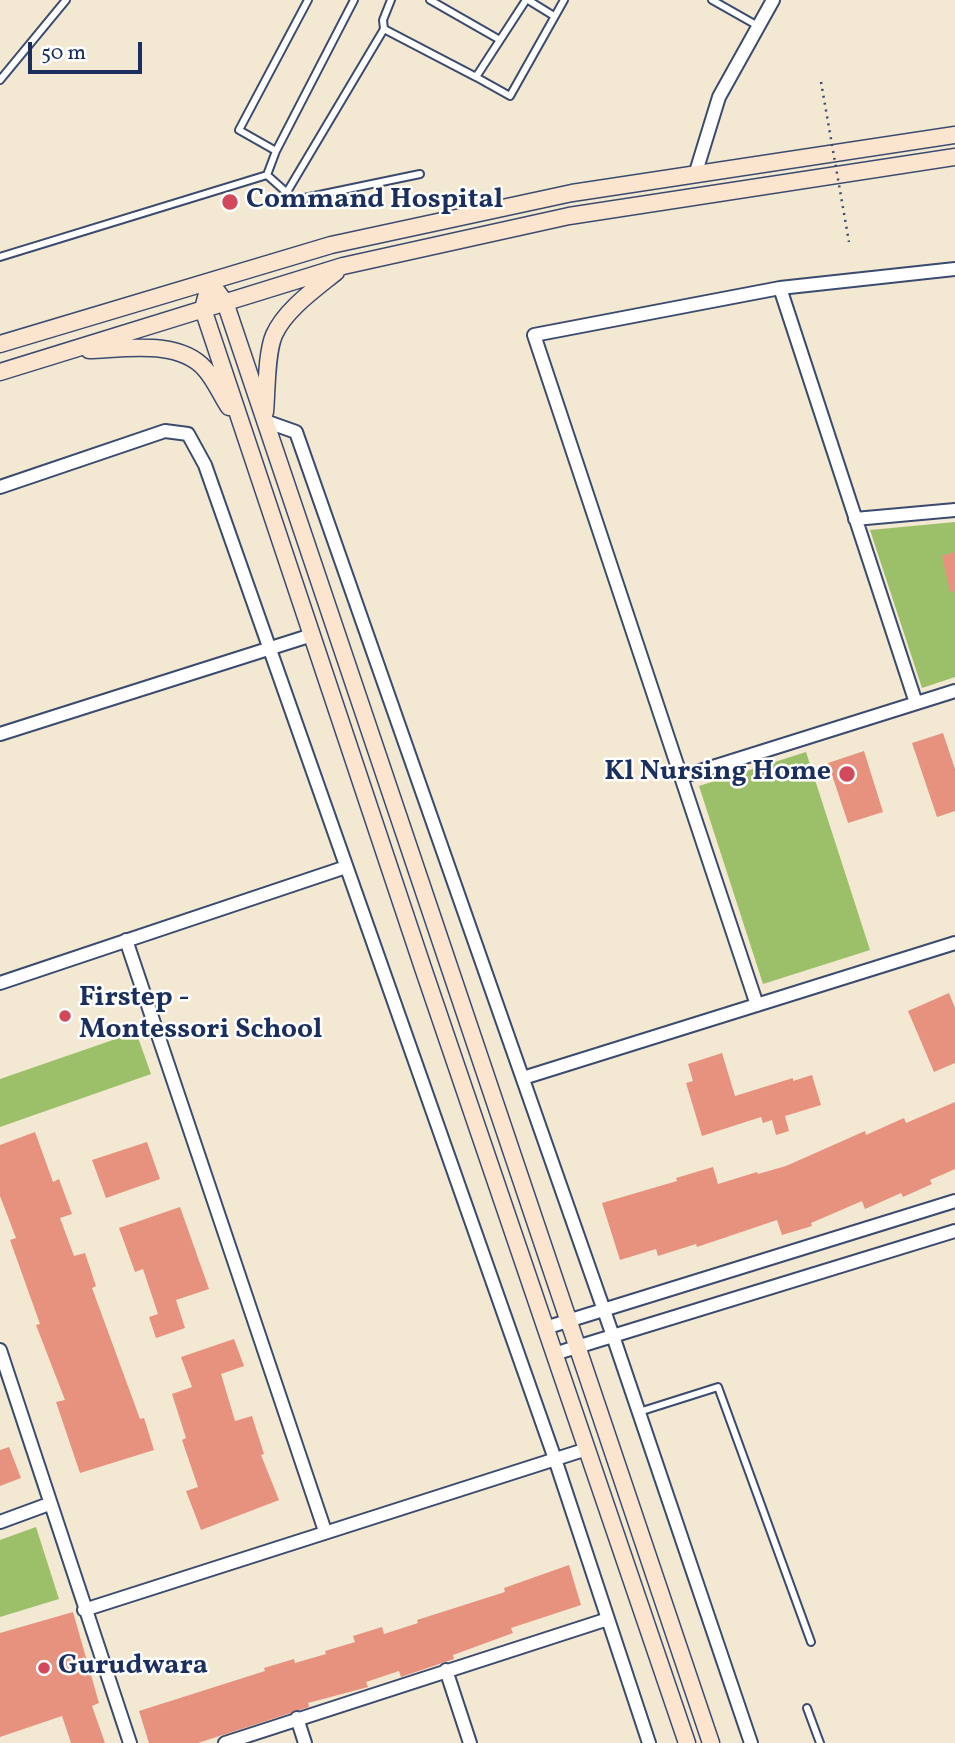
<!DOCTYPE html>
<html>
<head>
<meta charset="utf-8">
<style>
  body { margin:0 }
  #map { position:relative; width:955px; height:1743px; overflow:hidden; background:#f3e8d2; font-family:Vollkorn,serif }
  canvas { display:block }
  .scale { position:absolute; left:28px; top:42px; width:114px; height:32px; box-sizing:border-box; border:4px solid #1b2f5e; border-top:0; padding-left:9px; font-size:21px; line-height:24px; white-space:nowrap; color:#1b2f5e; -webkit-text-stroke:5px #fff; paint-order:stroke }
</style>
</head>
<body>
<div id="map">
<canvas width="955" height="1743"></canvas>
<div class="scale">50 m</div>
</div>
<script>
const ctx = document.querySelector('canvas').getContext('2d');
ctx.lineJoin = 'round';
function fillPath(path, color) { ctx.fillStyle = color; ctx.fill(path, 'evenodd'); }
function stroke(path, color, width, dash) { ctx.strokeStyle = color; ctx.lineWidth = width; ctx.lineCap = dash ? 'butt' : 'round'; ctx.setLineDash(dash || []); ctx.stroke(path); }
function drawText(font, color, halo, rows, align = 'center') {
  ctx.font = font + ' Vollkorn,serif'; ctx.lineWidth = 5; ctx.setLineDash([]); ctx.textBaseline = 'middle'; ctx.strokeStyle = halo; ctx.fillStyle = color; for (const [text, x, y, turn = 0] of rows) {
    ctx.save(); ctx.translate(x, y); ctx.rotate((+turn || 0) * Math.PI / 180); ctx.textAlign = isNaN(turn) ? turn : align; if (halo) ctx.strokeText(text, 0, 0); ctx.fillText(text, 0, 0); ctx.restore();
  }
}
fillPath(new Path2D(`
  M955 522V677L922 688 870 530Z
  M806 752 870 950 763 984 699 786Z
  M136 1032 151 1074 0 1127V1079Z
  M36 1527 59 1599 0 1617V1540Z`), '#9cc06a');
fillPath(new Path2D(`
  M955 552V591L950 592 942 556Z
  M943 733 955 769V811L937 817 912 743Z
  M864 751 883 812 848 823 828 763Z
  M949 993 955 1008V1063L934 1072 908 1011Z
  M722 1053 735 1096 793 1078V1081L812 1075 821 1105 785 1116 789 1131 776 1135 772 1120 763 1123 761 1117 702 1136 686 1083 693 1081 688 1064Z
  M955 1102V1169L930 1180 932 1184 903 1197 901 1193 865 1209 862 1201 811 1223 812 1226 782 1235 777 1220 697 1247 696 1244 658 1256 656 1249 620 1260 602 1203 677 1181 676 1178 713 1167 718 1184 757 1172 758 1174 786 1166 865 1131 866 1135 904 1118 906 1123Z
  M35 1132 53 1182 59 1179 72 1214 60 1218 74 1256 85 1253 96 1286 92 1288 140 1419 144 1418 154 1450 80 1473 56 1402 65 1400 36 1325 40 1324 10 1240 16 1238 0 1196V1145Z
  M147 1142 160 1179 106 1198 92 1160Z
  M180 1207 209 1289 176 1300 185 1328 156 1338 149 1317 158 1314 143 1269 135 1272 119 1228Z
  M234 1339 244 1366 221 1374 235 1421 252 1416 264 1454 261 1455 279 1500 201 1530 186 1491 198 1487 182 1440 186 1438 172 1394 192 1387 181 1357Z
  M9 1447 21 1478 0 1486V1450Z
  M569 1565 581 1605 511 1628 513 1633 453 1655 454 1659 401 1677 399 1671 366 1682 368 1687 308 1703 309 1707 198 1743H149L139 1711 265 1671 264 1668 294 1659 295 1663 326 1654 325 1651 355 1642 353 1636 382 1627 384 1634 418 1623 417 1620 505 1592 504 1588Z
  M73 1612 99 1703 92 1706 105 1743H71L62 1716 0 1737V1633Z`), '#e7917f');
const lane = new Path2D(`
  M430 0 500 40 526 0
  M528 0 554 16
  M712 0 758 26
  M384 29 383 20 391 0
  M476 77 510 96 564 0
  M0 80 66 0
  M276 151 239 130 308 0
  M267 175 295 200 420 174
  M287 192 384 29 476 77 500 40
  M0 257 267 175 276 151 354 0
  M639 1412 718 1387 811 1642
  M807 1708 820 1743`);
const street = new Path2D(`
  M695 175 719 97 773 0
  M780 288 916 703
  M265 421 296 432 613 1336 751 1743
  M0 487 165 431 188 434 205 465 555 1459 649 1743
  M855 519 955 510
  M0 734 312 635
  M681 777 955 691
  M126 940 325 1531
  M0 983 346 867
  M757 1005 534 335 780 288 955 269
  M523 1078 955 943
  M545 1328 955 1201
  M0 1350 130 1743
  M554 1354 955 1231
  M0 1522 49 1504
  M84 1610 587 1449
  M446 1670 470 1743
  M297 1718 305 1743
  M225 1743 608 1619`);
const secondary = new Path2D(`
  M210 282 225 302 711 1743
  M210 282 203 309 423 968 687 1743
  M0 344 331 245 572 193 955 135
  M89 350C124 349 179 339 205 369 215 380 221 395 229 407
  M0 372 343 266 569 216 955 157
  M265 412C267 391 266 354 274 335 285 310 315 289 336 272`);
stroke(lane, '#3b4b6f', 10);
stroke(street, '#3b4b6f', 16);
stroke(secondary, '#3b4b6f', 19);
stroke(lane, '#fff', 6);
stroke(street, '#fff', 12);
stroke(secondary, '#fce5cf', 16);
stroke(new Path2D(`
  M821 82 849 242`), '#3b4b6f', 2.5, [2, 5]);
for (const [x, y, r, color] of [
  [230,202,9,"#d1495b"],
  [847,774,9,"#d1495b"],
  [65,1016,7,"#d1495b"],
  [44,1668,7,"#d1495b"]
]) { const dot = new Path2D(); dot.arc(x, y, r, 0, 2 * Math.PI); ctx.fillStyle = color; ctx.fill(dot); stroke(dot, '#fff', 2.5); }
drawText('bold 28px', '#1b2f5e', '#fff', [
  ["Command Hospital",246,202],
  ["Kl Nursing Home",831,774,"right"],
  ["Firstep -",79,1000],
  ["Montessori School",79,1032],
  ["Gurudwara",58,1668]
], 'left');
</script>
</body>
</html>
